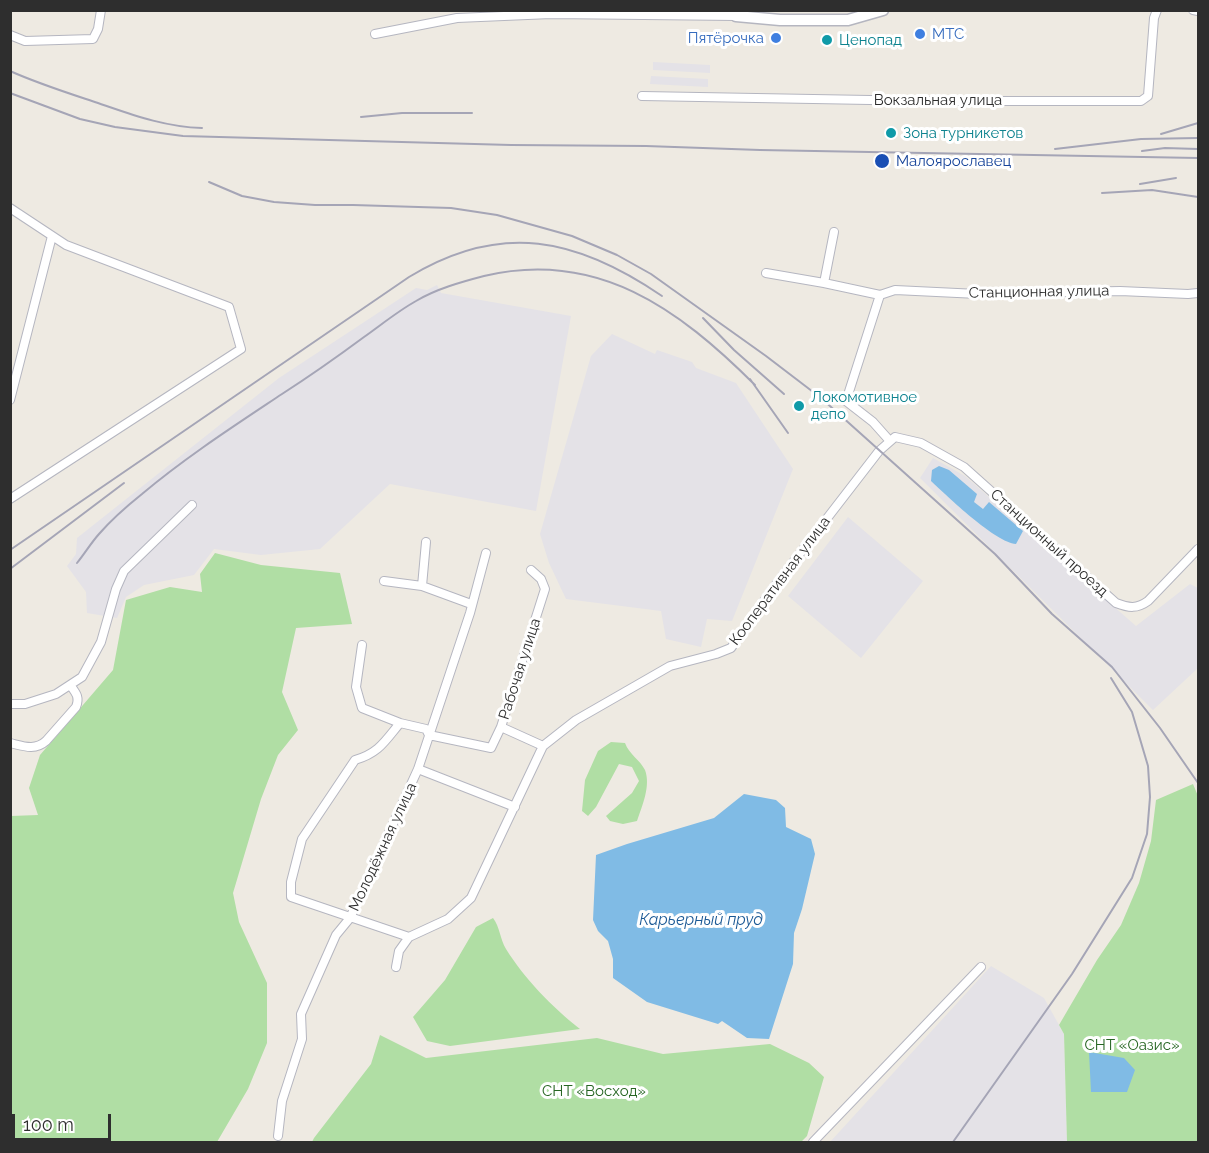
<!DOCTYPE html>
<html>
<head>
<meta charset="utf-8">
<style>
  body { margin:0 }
  #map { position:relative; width:1209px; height:1153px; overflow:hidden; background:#eeeae2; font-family:Raleway,sans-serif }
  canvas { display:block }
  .frame { position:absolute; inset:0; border:12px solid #2e2e2e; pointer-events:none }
  .scale { position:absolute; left:12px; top:1114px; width:99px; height:27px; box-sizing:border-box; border:3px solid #2e2e2e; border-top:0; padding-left:8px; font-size:18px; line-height:21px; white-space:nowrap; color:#2e2e2e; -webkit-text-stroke:4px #fff; paint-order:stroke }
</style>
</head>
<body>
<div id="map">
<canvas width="1209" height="1153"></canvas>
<div class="frame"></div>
<div class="scale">100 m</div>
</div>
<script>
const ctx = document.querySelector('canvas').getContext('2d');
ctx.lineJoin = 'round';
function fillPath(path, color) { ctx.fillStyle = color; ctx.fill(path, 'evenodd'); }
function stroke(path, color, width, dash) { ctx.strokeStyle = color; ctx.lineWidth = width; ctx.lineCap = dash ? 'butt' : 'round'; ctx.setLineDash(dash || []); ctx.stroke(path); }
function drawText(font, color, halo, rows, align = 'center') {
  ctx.font = font + ' Raleway,sans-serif'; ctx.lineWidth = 6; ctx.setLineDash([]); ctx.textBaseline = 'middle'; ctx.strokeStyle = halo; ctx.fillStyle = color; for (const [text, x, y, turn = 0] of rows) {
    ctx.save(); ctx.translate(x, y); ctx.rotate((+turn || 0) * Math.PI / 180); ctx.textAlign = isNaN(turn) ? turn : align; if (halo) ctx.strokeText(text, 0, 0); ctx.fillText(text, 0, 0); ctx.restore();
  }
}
fillPath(new Path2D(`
  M653 62 710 65V73L653 70Z
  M651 76 708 79V87L650 84Z
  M437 285 441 293 571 316 536 511 390 484 320 549 261 555 214 549 194 575 144 585 126 597 117 618 87 613 86 592 67 566 76 554 77 538 279 378 416 288 427 290Z
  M612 334 655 354 657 350 692 362 696 368 736 383 793 469 732 621 707 619 701 647 666 639 661 611 566 599 549 563 540 534 591 356Z
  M933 458 965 476 1136 626 1190 584 1198 588V668L1153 710 920 478Z
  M848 517 923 581 861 658 788 596Z
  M991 966 1044 998 1064 1034 1067 1142H830Z`), '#e4e2e7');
fillPath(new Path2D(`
  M215 553 261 565 340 573 352 624 296 628 282 692 298 730 278 755 261 799 233 893 239 922 267 983V1043L248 1089 217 1142H11V816L38 815 29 788 40 755 113 670 126 600 170 587 202 592 200 574Z
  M611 742 625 743C629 754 640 760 645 770 651 786 642 806 637 821L623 824 610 821 606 816 632 793 639 781 632 767 619 764 596 807 588 816 582 811 585 780 598 751Z
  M1193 784 1198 796V1142H1067L1064 1034 1059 1025 1097 960 1121 925 1139 883 1151 841 1156 800Z
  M493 918C500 927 500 939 506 949 524 978 552 1007 580 1029L450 1046 427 1041 413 1017 445 980 476 927Z
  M380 1035 426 1058 597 1038 663 1054 770 1044 809 1063 824 1077 807 1136 801 1142H312L314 1138 371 1064Z`), '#b0dea4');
fillPath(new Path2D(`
  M939 466 949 470 977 494 974 502 983 509 989 502 1023 531 1016 544C996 543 947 496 931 481L932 470Z
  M744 794 776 800 785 808 786 827 811 839 815 854 802 909 794 933 793 964 769 1039 747 1038 722 1021 718 1024 647 1002 613 978V959L608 941 598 931 593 920 596 855 627 844 714 818Z
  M1089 1052 1124 1058 1135 1070 1127 1092H1091Z`), '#80bbe5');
const street = new Path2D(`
  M1193 10 1198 11
  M375 34 457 18 551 14 736 16
  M10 35 25 41 93 39 98 29 101 10
  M642 96 927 101H1141L1148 96 1154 18 1157 10
  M10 208 66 245 229 307 241 349 10 499
  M834 232 824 283 880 295 895 290 978 294 1120 291 1188 294 1198 293
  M766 273 824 283
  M880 295 846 401 873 422 889 440
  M10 400 52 236
  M384 581 422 586 471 604
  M422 586 426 542
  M362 645 356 687 362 708 400 723 426 729 429 735 491 748 501 727 545 589 541 579 531 570
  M10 704H25L56 694 82 677 101 642 116 589 124 571 192 505
  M400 723C385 741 379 753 355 760L302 839 291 882V897L409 937
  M501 727 543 746
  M10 743C23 746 35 751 46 741L76 707C80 697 76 693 70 685
  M418 769 515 807
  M396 967 399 951 409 937 448 919 471 898 543 746 576 720 670 666 716 654 731 648 774 587 879 451 895 437 921 443 964 467 1116 603C1129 608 1137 609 1148 601L1198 549
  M278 1136 282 1101 302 1039 301 1014 336 935 350 918 418 769 470 613 486 553
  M813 1142 981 967`);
const secondary = new Path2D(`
  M736 10V16L780 20H848L883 10`);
stroke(street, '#b5b6c0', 10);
stroke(secondary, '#b5b6c0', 13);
stroke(street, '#fff', 8);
stroke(secondary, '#fff', 10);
stroke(new Path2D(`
  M10 71C39 84 68 93 98 103 133 115 165 127 202 128
  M10 93 80 119 115 127 183 136 511 145 646 146 760 150 1198 158
  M361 117 402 113H472
  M1161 134 1198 123
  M1055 149 1141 139 1198 138
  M1142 151 1165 148 1198 149
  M209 182 242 196 274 202 315 205H353L451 208 497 215 572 236 617 255 651 274 766 356 821 398 995 554 1052 614 1112 667 1160 728 1198 783
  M1140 184 1176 178
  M1102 193 1152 190 1198 197
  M703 318 734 350 784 394
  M750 379 788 433
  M10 550 409 277C501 221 577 238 662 296
  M77 563C85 553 91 543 99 534 112 519 127 506 142 494 186 457 234 426 282 394 310 376 337 357 364 337 381 325 398 311 416 301 436 289 461 282 484 276 597 249 679 309 755 385
  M10 569 124 483
  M953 1142 1072 974 1132 878 1147 834 1150 797 1148 766 1132 712 1111 678`), '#a5a5b6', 2);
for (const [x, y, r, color] of [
  [920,34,6,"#3f7fe0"],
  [776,38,6,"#3f7fe0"],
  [827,40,6,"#0f9aa8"],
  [891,133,6,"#0f9aa8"],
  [882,161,8,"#1a4fb4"],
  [799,406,6,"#0f9aa8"]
]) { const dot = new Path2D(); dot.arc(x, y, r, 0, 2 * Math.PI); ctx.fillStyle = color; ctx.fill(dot); stroke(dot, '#fff', 2); }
drawText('15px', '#366cbe', '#fff', [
  ["МТС",932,34],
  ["Пятёрочка",764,38,"right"]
], 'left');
drawText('15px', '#0d838f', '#fff', [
  ["Ценопад",839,40],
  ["Зона турникетов",903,133],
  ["Локомотивное",811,397],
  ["депо",811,414]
], 'left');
drawText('15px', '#2e2e2e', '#fff', [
  ["Вокзальная улица",938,100],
  ["Станционная улица",1039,292,-1],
  ["Станционный проезд",1049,543,42],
  ["Кооперативная улица",780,581,-53],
  ["Рабочая улица",520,669,-72],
  ["Молодёжная улица",383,847,-65]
]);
drawText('15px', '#164399', '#fff', [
  ["Малоярославец",896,161]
], 'left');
drawText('15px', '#276623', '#fff', [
  ["СНТ «Оазис»",1132,1045],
  ["СНТ «Восход»",594,1091]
]);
drawText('italic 16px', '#1b5995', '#fff', [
  ["Карьерный пруд",701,920]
]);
</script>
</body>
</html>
